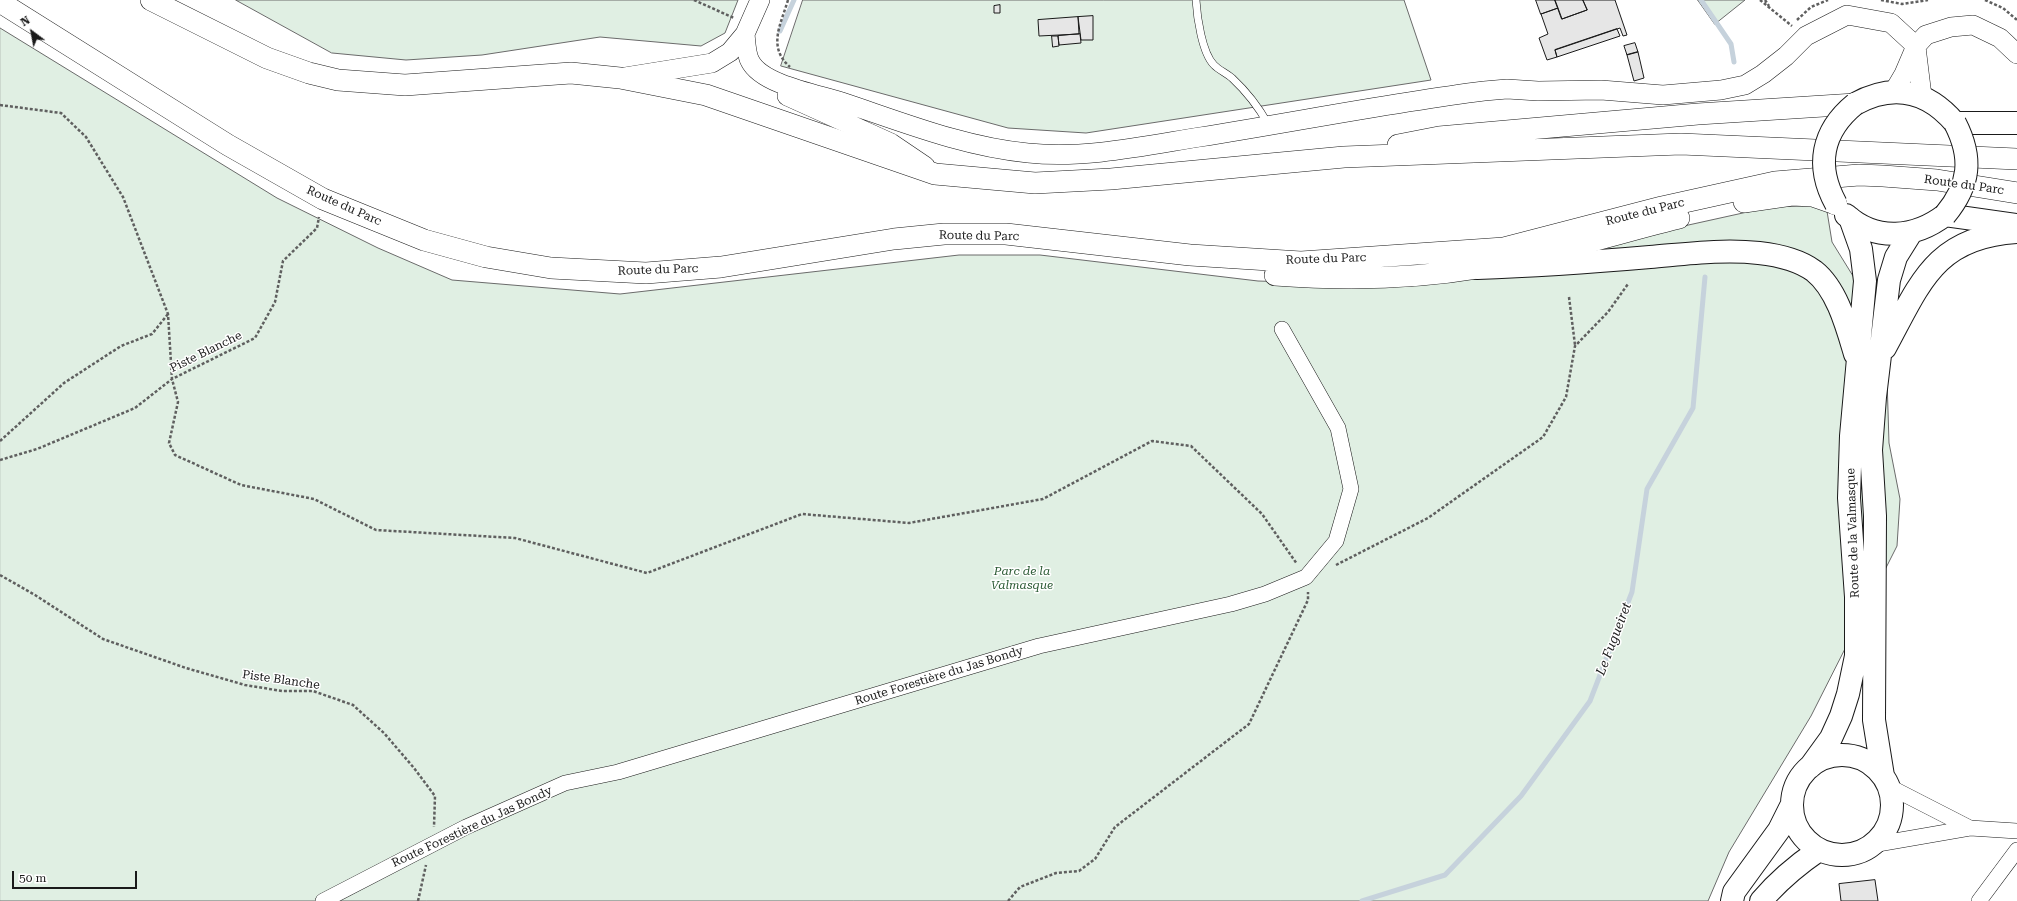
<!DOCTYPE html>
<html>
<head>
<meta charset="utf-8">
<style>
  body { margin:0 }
  #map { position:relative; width:2017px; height:901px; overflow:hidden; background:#fff; font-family:"Roboto Serif",serif }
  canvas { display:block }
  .north { position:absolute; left:12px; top:12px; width:40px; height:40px; -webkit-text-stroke:3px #fff; paint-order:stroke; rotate:328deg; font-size:11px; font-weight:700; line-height:16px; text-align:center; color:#1a1a1a }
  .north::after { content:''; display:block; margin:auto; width:14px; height:18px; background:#1a1a1a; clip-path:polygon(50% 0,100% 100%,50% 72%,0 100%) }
  .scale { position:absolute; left:12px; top:871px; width:125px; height:18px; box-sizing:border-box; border:2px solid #1a1a1a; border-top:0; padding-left:5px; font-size:12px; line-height:14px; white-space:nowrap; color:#1a1a1a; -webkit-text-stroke:3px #fff; paint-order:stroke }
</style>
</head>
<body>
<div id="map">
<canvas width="2017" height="901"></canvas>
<div class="north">N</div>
<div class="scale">50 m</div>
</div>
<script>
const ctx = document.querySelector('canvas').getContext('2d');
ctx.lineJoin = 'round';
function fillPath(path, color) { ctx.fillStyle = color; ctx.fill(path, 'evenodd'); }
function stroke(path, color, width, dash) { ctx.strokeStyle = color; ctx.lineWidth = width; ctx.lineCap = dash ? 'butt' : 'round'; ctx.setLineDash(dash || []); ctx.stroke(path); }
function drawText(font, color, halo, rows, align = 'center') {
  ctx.font = font + ' "Roboto Serif",serif'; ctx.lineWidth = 3; ctx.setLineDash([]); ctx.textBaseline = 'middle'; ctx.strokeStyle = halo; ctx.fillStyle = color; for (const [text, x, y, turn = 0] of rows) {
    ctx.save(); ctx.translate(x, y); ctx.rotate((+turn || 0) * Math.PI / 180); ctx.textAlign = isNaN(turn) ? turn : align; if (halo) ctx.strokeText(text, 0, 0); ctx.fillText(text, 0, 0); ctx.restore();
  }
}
const green = new Path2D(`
  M236 0H738L725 33 701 46 600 37 482 55 406 60 332 53Z
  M803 0H1404L1431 80 1086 133 1008 128 781 66Z
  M1698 0H1745L1715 24Z
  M0 28 277 198 378 248 452 280 620 294 959 255H1040L1258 281 1412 286 1770 207 1826 205 1832 242 1866 297 1886 346 1889 443 1900 499 1897 546 1811 716 1729 852 1708 901H0Z`);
fillPath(green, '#e0efe3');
stroke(green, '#6a6a6a', 1);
stroke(new Path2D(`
  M1701 0 1731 44 1734 62
  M780 31 794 0
  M1362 901 1445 875 1521 796 1590 701 1632 592 1647 489 1693 408 1705 277`), '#c6d2dc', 5);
const building = new Path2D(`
  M1536 0H1555L1558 8 1541 14Z
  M1555 0H1583L1587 10 1562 19Z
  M1583 0H1615L1627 35 1623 36 1620 28 1617 29 1555 50 1557 57 1547 60 1539 38 1548 34 1541 14 1558 8 1562 19 1587 10Z
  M1000 5V13H994V6Z
  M1093 16V40H1081L1078 17Z
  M1078 17 1079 34 1039 36 1038 20Z
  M1617 29 1620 36 1557 57 1555 50Z
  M1080 34 1081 43 1059 45 1058 36Z
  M1052 36H1058L1059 46 1053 47Z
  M1635 43 1638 52 1627 55 1624 46Z
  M1638 52 1644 78 1634 81 1627 55Z
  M1875 880 1878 901H1841L1839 884Z`);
fillPath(building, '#e6e6e6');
stroke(building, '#1a1a1a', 1);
const service = new Path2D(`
  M1196 0C1197 17 1202 53 1214 65 1219 70 1226 73 1232 78 1247 92 1258 106 1268 124`);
const minor = new Path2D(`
  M1888 786 1970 828
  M1872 845 1970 828 2017 831
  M323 901 466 827 565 783 618 772 1039 646 1231 604 1265 594 1306 577 1336 541 1351 489 1338 428 1282 329
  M1979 901 2017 850`);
const tertiary = new Path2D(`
  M745 34C746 42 746 54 750 61 762 85 817 94 842 102 902 122 964 147 1028 153 1085 159 1144 146 1200 137 1295 122 1389 103 1484 91L1507 89 1538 91 1601 90 1663 95 1721 90 1745 85 1763 74 1786 56 1806 36 1847 15 1891 23 1916 46
  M743 45 745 34 760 0
  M1916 47 1922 96
  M625 77 712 63 730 52 745 34
  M1894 91 1904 74 1916 46 1926 35 1951 27 1973 25 2000 38 2017 54
  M787 96 891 143 925 166`);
const secondary = new Path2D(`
  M151 0 267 58 309 73 338 80 405 85 571 73 620 78 706 95 935 174 1035 183 1111 179 1344 157 1681 144 2017 159
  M0 2 228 145 323 199 424 240 486 257 551 268 646 273 721 267 894 239 944 234H1006L1190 255 1301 262 1504 248 1662 207 1775 182 1859 175 1883 176 1937 180 2017 193
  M1398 145 1439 137 1698 114 1855 104
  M1744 202 1792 195 1813 196 1836 204
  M1275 275C1341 280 1413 279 1478 268 1546 257 1612 234 1679 218`);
const primary = new Path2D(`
  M1855 104C1893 83 1927 90 1955 123H2017
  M1846 215C1876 242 1915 238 1945 215L2017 225
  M1477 268C1535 266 1592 262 1650 257 1686 254 1723 249 1759 253 1777 255 1799 260 1814 271 1837 289 1847 327 1855 354
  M1885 348C1920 284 1934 237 2017 232
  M1792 805a50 50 0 1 1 100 0a50 50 0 1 1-100 0Z
  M1810 767 1831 738 1841 716 1848 694 1856 656V597L1849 498 1851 436 1865 281 1861 249 1850 218
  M1883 776 1874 720 1875 516 1871 450 1875 397 1889 280 1896 257 1911 233
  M1732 901 1734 892 1779 830 1792 804
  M1761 901C1778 881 1797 865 1819 850`);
stroke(service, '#1a1a1a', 8);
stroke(minor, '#1a1a1a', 16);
stroke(tertiary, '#1a1a1a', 20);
stroke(secondary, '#1a1a1a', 22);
stroke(primary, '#1a1a1a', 24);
stroke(new Path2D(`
  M694 0 734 18
  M788 0C781 24 767 47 790 67
  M1760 0 1792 26
  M1765 0 1769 6
  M1881 0 1902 4 1928 0
  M1985 0 2003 8 2017 20
  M1797 20 1811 7 1828 0
  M0 105 61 113 86 137 123 197 168 314 172 379 178 402 169 443 175 455 241 485 314 499 376 530 515 538 647 573 802 514 909 523 1043 499 1152 441 1191 446 1262 514 1297 564
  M1569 297 1575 345
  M0 441 64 383 121 346 152 334 168 314
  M0 460 37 449 135 408 172 379 255 338 275 302 283 261 317 228 319 217
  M1336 565 1428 518 1543 437 1566 397 1575 346 1608 312 1628 284
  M0 575 35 595 103 639 186 668 245 685 282 691H313L353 705 384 733 414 768 435 796 434 827
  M418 901 426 865
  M1008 901 1020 887 1056 873 1079 871 1095 859 1115 827 1249 724 1308 600V592`), '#5f5f5f', 2.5, [3, 2]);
stroke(service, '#fff', 7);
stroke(minor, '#fff', 15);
stroke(tertiary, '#fff', 19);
stroke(secondary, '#fff', 21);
stroke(primary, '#fff', 22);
const primaryBridge = new Path2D(`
  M1836 204C1815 166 1822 131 1855 104
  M1945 215C1970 185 1973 158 1955 123`);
stroke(primaryBridge, '#1a1a1a', 24, []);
stroke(primaryBridge, '#fff', 22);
drawText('12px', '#1a1a1a', '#fff', [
  ["Route du Parc",1964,185,8],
  ["Route du Parc",344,206,24],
  ["Route du Parc",1645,212,-14],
  ["Route du Parc",979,236,1],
  ["Route du Parc",1326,259,-2],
  ["Route du Parc",658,270,-2],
  ["Piste Blanche",206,352,-26],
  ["Route de la Valmasque",1853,533,-92],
  ["Route Forestière du Jas Bondy",939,676,-17],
  ["Piste Blanche",281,680,8],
  ["Route Forestière du Jas Bondy",472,827,-25]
]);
drawText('italic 12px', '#2b5a34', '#fff', [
  ["Parc de la",1022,571],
  ["Valmasque",1022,585]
]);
drawText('italic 13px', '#1a1a1a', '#fff', [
  ["Le Fugueiret",1614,639,-69]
]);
</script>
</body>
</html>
